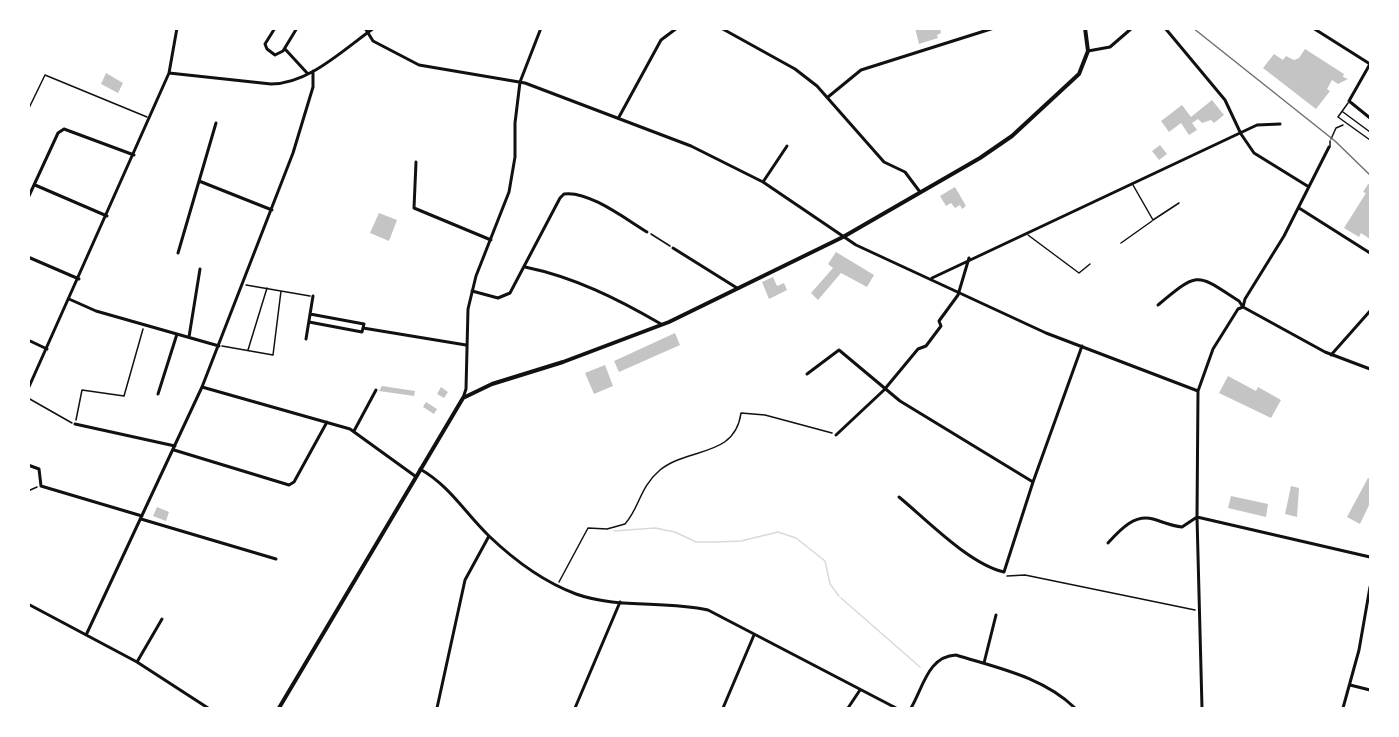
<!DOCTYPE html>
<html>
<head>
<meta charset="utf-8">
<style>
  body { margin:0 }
  #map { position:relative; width:1399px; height:737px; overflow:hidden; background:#fff; font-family:"PT Serif",serif }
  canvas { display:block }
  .frame { position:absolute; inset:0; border:30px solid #fff; pointer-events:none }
</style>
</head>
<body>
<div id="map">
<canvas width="1399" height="737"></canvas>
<div class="frame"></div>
</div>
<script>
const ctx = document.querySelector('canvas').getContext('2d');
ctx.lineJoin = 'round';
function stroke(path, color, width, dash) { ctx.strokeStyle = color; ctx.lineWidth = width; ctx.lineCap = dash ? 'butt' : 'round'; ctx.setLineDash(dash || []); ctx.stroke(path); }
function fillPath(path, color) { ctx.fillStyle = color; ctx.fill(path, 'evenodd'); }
stroke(new Path2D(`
  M614 531 655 528 675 532 696 542H716L741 541 778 532 796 538 825 561 830 584 839 596
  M841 598 920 667`), '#d9d9d9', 1.5);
fillPath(new Path2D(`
  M915 28H940L941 33 937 35 938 38 919 44Z
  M1305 49 1344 74 1343 77 1348 79 1338 84 1332 80 1327 89 1330 91 1316 109 1263 68 1274 54 1283 60 1286 56 1294 60 1299 58Z
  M106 73 123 83 118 93 101 84Z
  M1212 100 1224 115 1214 123 1211 120 1202 123 1198 119 1192 123 1197 130 1189 135 1181 123 1169 132 1161 121 1182 105 1191 117Z
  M1160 145 1167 154 1159 160 1152 151Z
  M1368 184 1370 185V239L1361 233 1359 237 1344 228 1366 193 1363 192Z
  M955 187 966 206 962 209 960 205 955 208 951 203 946 206 940 196Z
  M379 213 397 220 389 241 370 233Z
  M836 252 874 275 867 287 841 273 818 300 811 293 833 268 828 264Z
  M773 277 777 286 784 283 787 290 769 299 762 282Z
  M675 333 680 345 619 372 614 361Z
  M605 365 613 386 594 394 585 373Z
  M1228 376 1256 391 1258 387 1281 400 1271 418 1219 393Z
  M382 386 415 391 414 396 379 391Z
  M441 387 448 392 444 398 437 394Z
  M426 402 437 409 434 414 423 407Z
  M1368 478 1370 479V503L1360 524 1347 517Z
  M1291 486 1299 488 1297 517 1285 514Z
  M1231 496 1268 504 1266 517 1228 508Z
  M157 507 169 512 166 521 153 516Z`), '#c4c4c4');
stroke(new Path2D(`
  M1331 139 1336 128 1343 125
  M651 234 670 246
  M246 285 310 296
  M222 346 273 355 281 291
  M248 350 267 288
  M28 398 72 423
  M76 420 82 390 124 396 143 329
  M28 491 37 487
  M1007 576 1025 575 1195 610
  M559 582 588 528 607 529 625 524C640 507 639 488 660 470 688 447 735 458 741 413L765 415 832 433`), '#111', 1.5);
stroke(new Path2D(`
  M1348 103 1338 117 1370 140
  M28 110 45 75 147 117
  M1343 112 1370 132
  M1330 147V141
  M1133 185 1153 220 1179 203
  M1028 235 1079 273 1090 264
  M1121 243 1152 221`), '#111', 1.5);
stroke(new Path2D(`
  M275 28 265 44 267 49 275 55 283 51 297 28
  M365 28 373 41 419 65 525 83 691 146 763 182 856 245 1046 333 1198 391
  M721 28 795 69 817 86 884 162 905 172 920 192
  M1165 28 1225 100 1241 134 1254 153 1309 187
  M1313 28 1370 64
  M285 49 308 74
  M1088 51 1110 47 1132 28
  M1370 64 1349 101 1370 118
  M169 73 271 84C309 84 344 49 374 28
  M828 97 861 70 994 28
  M619 117 661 40 677 28
  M416 162 414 208 491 240
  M199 181 272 210
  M763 182 787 146
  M35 185 107 216
  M28 198 58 133 64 129 134 155
  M1299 208 1370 253
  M673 248 737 288
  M178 253 216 123
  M28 257 79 279
  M525 267C574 277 618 299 661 324
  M932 278 1257 125 1280 124
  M472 291 498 298 510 293 560 198 564 194C588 190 627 220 647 232
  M69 299 96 311 219 346
  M1158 305C1199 271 1196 273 1239 301L1243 307 1325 352 1370 369
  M310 314 364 324 363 328 466 345
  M309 322 362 332 363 328
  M189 337 200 269
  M306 339 313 296
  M28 340 47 349
  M1331 355 1370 311
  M807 374 839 350 900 401 1033 482
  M202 387 350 429 415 476
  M28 389 169 73 177 28
  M158 394 177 334
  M463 398 466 389 468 309 476 276 509 192 515 157V123L520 82 541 28
  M75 424 175 446
  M354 431 376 390
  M836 435 884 390 918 349 926 346 941 326 939 321 958 295 969 258
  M174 450 289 485 294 482 327 422
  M28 465 39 469 41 486 142 516
  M420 469C450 486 465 513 489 536 513 559 544 582 576 594 618 609 665 600 708 610L896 708
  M899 497C927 520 969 564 1004 572L1033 482 1082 346
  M1197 517 1370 557
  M141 519 276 559
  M1108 543C1120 530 1134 514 1153 519 1163 522 1172 526 1182 527L1197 517
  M28 604 137 662 208 708
  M87 633 202 387 293 153 313 87V71
  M137 662 162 619
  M984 663 996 615
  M1350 685 1370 690
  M437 708 465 580 489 536
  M575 708 620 602
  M723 708 754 635
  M848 708 860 690
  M911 708C923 688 928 656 956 655 998 668 1043 677 1075 708
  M1202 708 1197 517 1198 391 1213 349 1238 309 1243 307 1245 299 1284 236 1329 147
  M1343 708 1359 650 1370 587`), '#111', 3);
stroke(new Path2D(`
  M279 708 463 398 492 384 563 362 669 322 843 237 980 158 1012 136 1079 74 1088 51 1085 28`), '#111', 4);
stroke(new Path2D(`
  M1193 28 1335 141 1370 175`), '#707070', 1.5);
</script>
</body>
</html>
